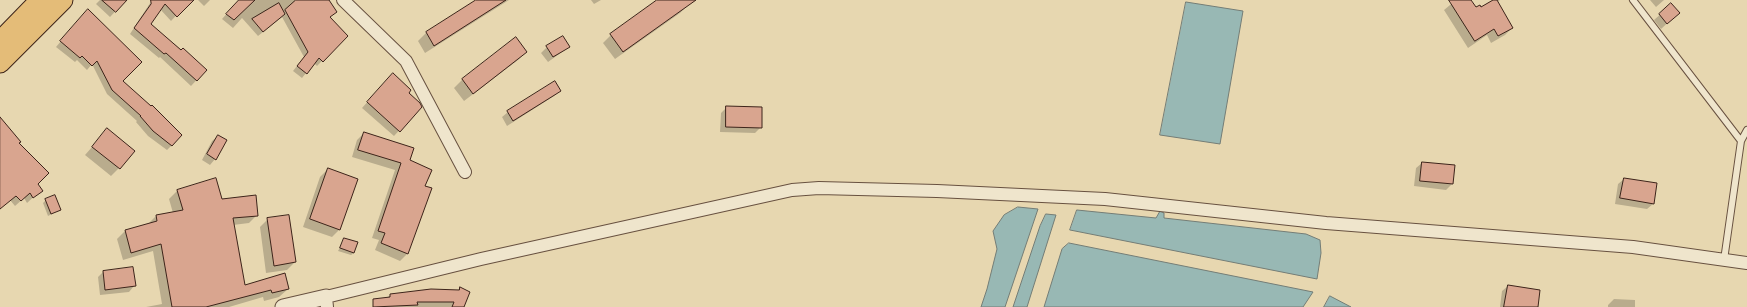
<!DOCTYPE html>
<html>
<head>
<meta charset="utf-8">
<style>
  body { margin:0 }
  canvas { display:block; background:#e7d7b0 }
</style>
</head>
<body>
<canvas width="1747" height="307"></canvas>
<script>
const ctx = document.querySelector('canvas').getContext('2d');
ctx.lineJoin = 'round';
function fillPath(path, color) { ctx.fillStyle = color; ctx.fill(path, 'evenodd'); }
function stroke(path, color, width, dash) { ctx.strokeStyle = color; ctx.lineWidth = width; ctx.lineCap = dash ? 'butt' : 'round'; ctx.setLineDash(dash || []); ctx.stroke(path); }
const water = new Path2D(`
  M1186 2 1243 11 1220 144 1160 135Z
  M1018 207 1038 209 1005 307H981L987 289 997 249 993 231 1004 215Z
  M1077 210 1156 218 1160 211 1164 213V218L1306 234 1320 240 1321 253 1317 279 1070 230Z
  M1046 214 1056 215 1027 307H1013L1040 226Z
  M1069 243 1313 292 1303 307H1044L1062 249Z
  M1330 296 1351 307H1324Z`);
fillPath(water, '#98b8b4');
stroke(water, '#747d76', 1);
fillPath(new Path2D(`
  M100 0H126L110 17 96 4Z
  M152 0H191L171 21 160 9 150 24 206 70 191 86 160 57 159 58 130 34Z
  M198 0H210L204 6Z
  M239 0H324L336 12 329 17 346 36 317 66 314 63 302 78 293 71 304 57 282 17 258 36 242 18 233 28 222 19Z
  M478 0H509L425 53 418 41 426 33Z
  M591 0H601L594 4Z
  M659 0H685L688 5 680 13 615 59 603 43 611 35Z
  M1456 0H1470L1475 9 1481 8 1493 0H1500L1497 2 1512 28 1505 35 1491 43 1487 35 1468 48 1444 10Z
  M1650 0H1664L1656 7Z
  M1671 5 1673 18 1661 29 1654 20Z
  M83 15 122 81 172 145 167 150 148 136 136 122 137 121 107 94 92 64 87 70 77 60 75 62 56 47Z
  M516 39 526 52 518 60 464 101 454 88 462 80Z
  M547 47H569L548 62 541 53Z
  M387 80 407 93 421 107 394 136 362 108Z
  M559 91 554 96 507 126 502 117 508 112Z
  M727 107 761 127 755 133 720 132 721 113Z
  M0 118 36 184 41 190 27 203 24 198 15 206 10 200 0 209Z
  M107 130 119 168 111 176 85 155Z
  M364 133 409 160 424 186 430 188 407 254 400 261 375 250 379 240 372 238 395 170 352 157 357 140Z
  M218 136 215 159 210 165 202 160 212 141Z
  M1422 163 1454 166 1452 184 1446 190 1414 186 1416 168Z
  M328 169 340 229 332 237 303 227 320 177Z
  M1624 179 1653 204 1647 209 1615 204 1618 184Z
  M177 191 221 200 257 215 249 223 233 225 244 286 288 289 279 297 264 301 263 297 229 307H146L162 304 153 251 123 260 117 239 125 231 148 224 156 216 173 213 169 199Z
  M46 200 60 210 48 216 43 203Z
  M268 219 295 262 287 270 266 273 260 227Z
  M344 240 354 253 351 255 338 251Z
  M103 272 134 286 129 292 100 295 98 277Z
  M1508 286 1537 307H1500L1502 291Z
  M460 289 463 307H377L376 304 391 295 458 290Z
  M1614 299 1635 300V307H1608V305Z`), '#0003');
const building = new Path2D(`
  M102 0H127L116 12Z
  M151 0H194L177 17 165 4 151 24 181 50 183 48 207 70 197 81 166 53 164 54 134 28 151 4Z
  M239 0H255L234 20 226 14Z
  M296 0H329L337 12 330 17 348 36 323 62 319 58 307 74 297 66 308 52 285 10Z
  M476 0H506L434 46 426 32Z
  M657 0H696L623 52 610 34Z
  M1449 0H1471L1476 7 1480 5 1481 7 1493 0H1497L1513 28 1498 36 1494 29 1475 41Z
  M279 3 285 14 263 32 252 19Z
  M1671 3 1680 13 1667 24 1659 14Z
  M88 9 142 62 123 81 151 106 152 105 182 135 172 146 153 131 140 116H141L112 90 97 61 92 66 82 56 80 58 60 41Z
  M563 36 570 47 553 57 546 46Z
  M516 37 527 52 473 94 462 79Z
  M393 73 411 90 409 93 420 103 422 107 400 132 367 102Z
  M555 81 561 91 513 121 507 111Z
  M726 106 762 107V128L726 127Z
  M0 117 21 142 19 143 49 173 38 184 43 191 33 198 30 193 21 201 16 196 0 209Z
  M107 128 135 151 120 169 92 147Z
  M364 132 414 148 410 160 432 170 425 186 432 188 408 254 381 243 385 233 378 231 401 163 358 150Z
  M218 135 227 140 216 160 207 154Z
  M1422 162 1455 165 1453 184 1420 181Z
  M328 168 358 179 340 230 310 219Z
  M216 178 222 199 256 195 258 216 233 218 245 285 285 273 289 289 272 293 271 290 206 307H172L161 244 131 253 125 230 157 221 156 215 183 210 177 190Z
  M1624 178 1657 183 1654 204 1620 198Z
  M55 195 61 210 51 214 45 199Z
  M289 215 296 262 274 266 267 218Z
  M344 238 358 242 354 253 340 248Z
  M133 267 136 286 105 290 103 271Z
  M1508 285 1540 290 1538 307H1504Z
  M460 287 470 292 464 307H452L454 302H417L418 305 373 307V299L390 297V294L431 289 459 290Z`);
fillPath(building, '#d9a58f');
stroke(building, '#3d241a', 1);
const service = new Path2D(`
  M1633 0 1741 141 1724 260
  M1741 141 1747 130`);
const minor = new Path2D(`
  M343 0 406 61 465 172
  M327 307 326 297 481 259 792 190 819 188 937 191 1105 199 1326 223 1633 247 1747 263`);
const tertiary = new Path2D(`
  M283 307 326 297`);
const primary = new Path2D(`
  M0 41 40 0
  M0 63 63 0`);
stroke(service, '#685140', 8);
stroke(minor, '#685140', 14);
stroke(tertiary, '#685140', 17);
stroke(primary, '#3d241a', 21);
stroke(service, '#efe5cc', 6);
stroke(minor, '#efe5cc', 12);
stroke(tertiary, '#efe5cc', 15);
stroke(primary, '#e4bc78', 19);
</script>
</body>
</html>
